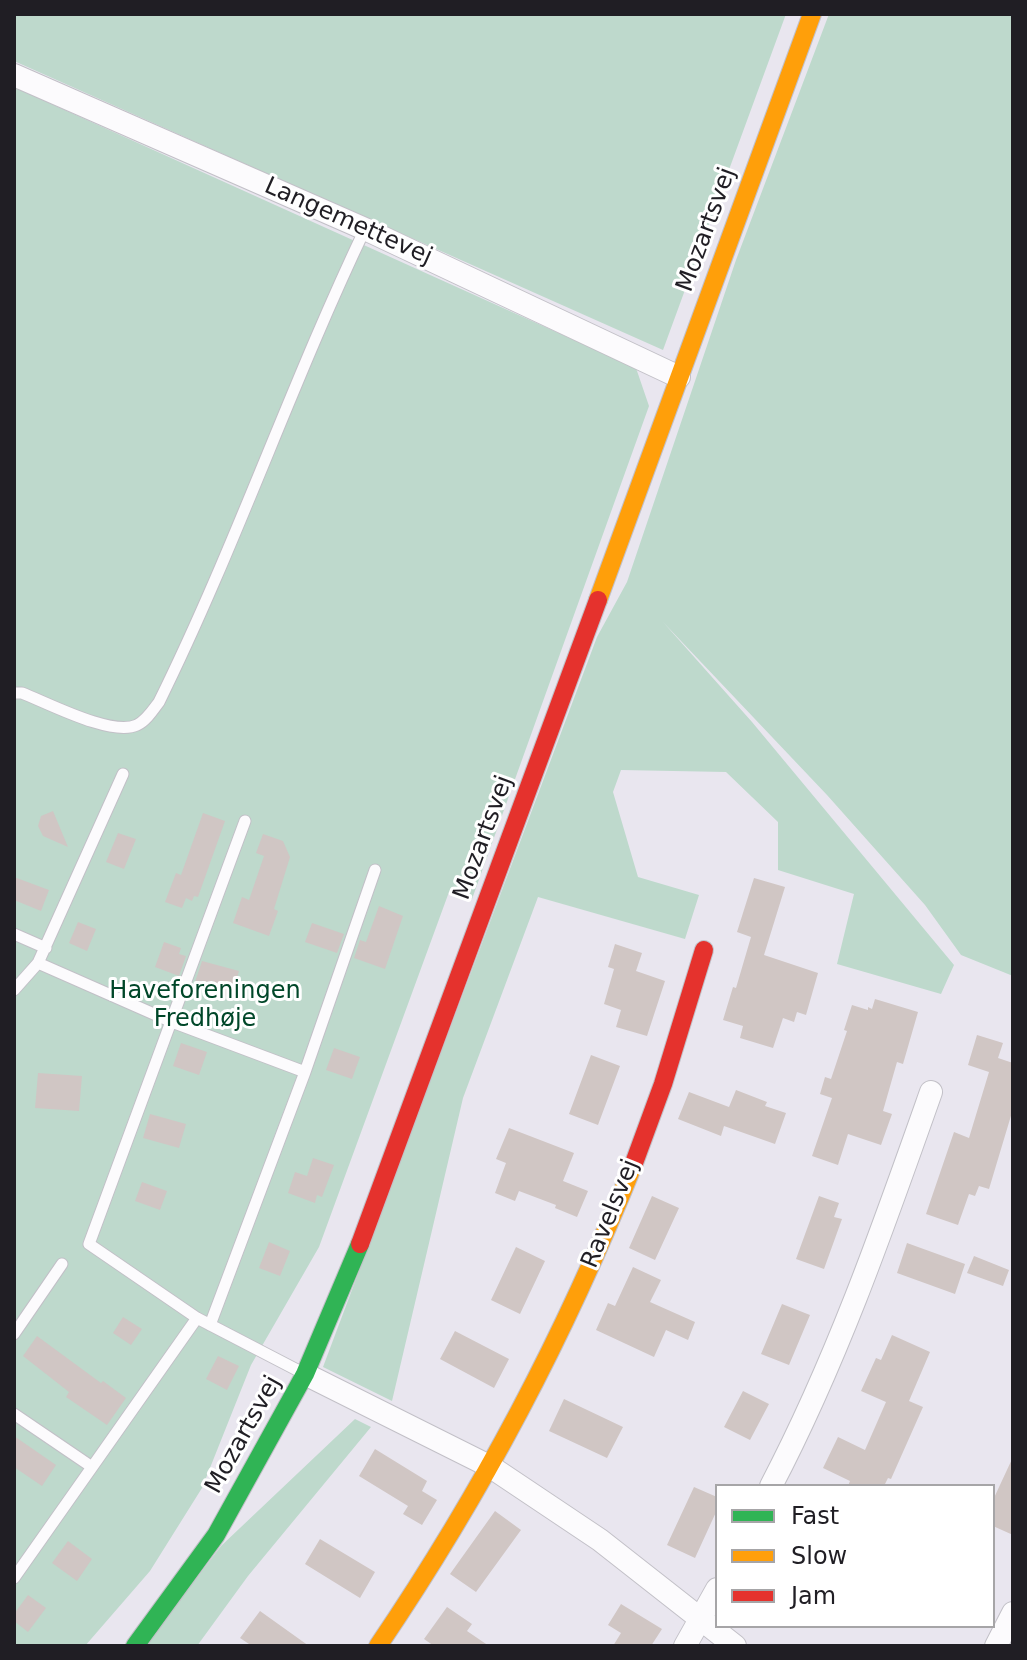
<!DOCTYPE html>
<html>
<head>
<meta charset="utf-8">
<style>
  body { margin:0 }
  #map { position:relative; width:1027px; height:1660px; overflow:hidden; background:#e9e6ef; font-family:"DejaVu Sans",sans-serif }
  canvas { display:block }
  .frame { position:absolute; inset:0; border:16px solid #201e24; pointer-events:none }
  .legend { position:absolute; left:715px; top:1484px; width:280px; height:144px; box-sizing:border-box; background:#fff; border:2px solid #a6a5a7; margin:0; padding:10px 14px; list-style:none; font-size:24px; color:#201e24 }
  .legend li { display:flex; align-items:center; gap:16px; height:40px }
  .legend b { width:40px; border:2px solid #a6a5a7 }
</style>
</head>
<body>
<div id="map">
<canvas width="1027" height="1660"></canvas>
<div class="frame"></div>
<ul class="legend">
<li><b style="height:10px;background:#30b455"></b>Fast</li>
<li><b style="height:10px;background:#ff9f0a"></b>Slow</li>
<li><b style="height:10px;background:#e5322d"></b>Jam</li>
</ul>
</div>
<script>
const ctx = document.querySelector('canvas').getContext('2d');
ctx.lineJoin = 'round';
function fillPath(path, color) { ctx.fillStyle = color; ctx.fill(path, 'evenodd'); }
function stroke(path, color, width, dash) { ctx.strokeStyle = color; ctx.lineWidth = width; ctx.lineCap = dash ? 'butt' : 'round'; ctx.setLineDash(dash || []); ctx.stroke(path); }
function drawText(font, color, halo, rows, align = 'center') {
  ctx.font = font + ' "DejaVu Sans",sans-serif'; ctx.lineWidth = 6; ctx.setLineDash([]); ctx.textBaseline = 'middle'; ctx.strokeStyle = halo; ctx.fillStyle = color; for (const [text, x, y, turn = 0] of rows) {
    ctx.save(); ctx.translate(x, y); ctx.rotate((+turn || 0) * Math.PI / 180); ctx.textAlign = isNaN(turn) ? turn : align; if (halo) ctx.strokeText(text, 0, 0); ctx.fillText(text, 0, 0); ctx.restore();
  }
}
fillPath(new Path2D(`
  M14 14H786L663 350 14 61Z
  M829 14H1013V976L961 955 925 905 827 795 663 622 752 722 954 965 941 994 837 964 854 894 778 870V822L726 772 621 770 613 792 638 877 699 895 685 939 538 897 463 1098 392 1401 323 1367 597 637 627 582 736 260Z
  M14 87 636 368 649 406 472 899 449 892 319 1247 251 1365 202 1488 150 1571 85 1646H14Z
  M355 1419 371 1427 248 1576 197 1646H145L221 1546Z`), '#bed9cc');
fillPath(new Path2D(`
  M53 811 68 847 43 836 38 826 41 816Z
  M203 813 225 821 198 897 194 896 192 901 186 898 182 908 165 902 176 873 181 875Z
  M118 833 136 839 124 869 106 862Z
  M263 834 283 841 290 857 274 909 278 911 269 936 233 923 242 897 249 900 264 856 256 853Z
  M14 877 49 890 41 911 14 900Z
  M754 878 785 887 764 955 818 973 806 1015 797 1012 794 1022 783 1018 773 1048 740 1038 743 1026 723 1020 733 987 736 988 751 937 737 932Z
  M379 906 403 916 385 969 354 958 360 940 366 942Z
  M78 922 96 929 87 951 69 943Z
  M312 923 344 934 337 953 305 942Z
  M164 942 181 948 179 954 186 956 179 976 155 967Z
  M615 944 642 953 636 971 665 981 647 1036 616 1027 621 1010 604 1004 614 969 608 967Z
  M202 961 239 971 231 998 198 987 199 983 195 982Z
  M875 999 918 1012 903 1064 897 1062 883 1111 892 1114 881 1145 848 1134 838 1165 812 1156 832 1098 820 1094 825 1077 831 1079 847 1031 844 1030 852 1005 868 1010V1007L872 1009Z
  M977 1035 1003 1043 998 1058 1013 1063V1109L989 1189 979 1186 975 1196 969 1194 958 1225 926 1214 954 1132 969 1138 989 1072 968 1065Z
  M181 1043 207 1052 199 1075 173 1066Z
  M334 1048 360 1057 352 1079 326 1070Z
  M591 1055 620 1066 598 1125 569 1114Z
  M38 1073 82 1076 79 1111 35 1108Z
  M736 1090 767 1102 765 1106 786 1113 775 1144 724 1126 721 1136 678 1119 689 1092 729 1107Z
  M150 1114 186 1124 179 1148 143 1138Z
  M509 1128 574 1153 563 1181 588 1191 577 1217 555 1208 556 1205 519 1191 515 1201 495 1193 506 1163 496 1159Z
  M313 1158 334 1165 322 1197 317 1195 315 1203 288 1193 295 1172 307 1176Z
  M142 1182 167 1191 160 1210 135 1201Z
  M652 1196 679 1208 655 1260 629 1248Z
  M819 1196 839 1203 834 1217 842 1219 824 1269 796 1259Z
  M269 1242 290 1251 280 1276 259 1268Z
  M907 1243 965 1264 955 1294 897 1273Z
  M516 1247 545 1261 520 1314 491 1300Z
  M974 1256 1009 1270 1003 1286 967 1273Z
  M633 1267 661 1280 650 1302 695 1322 688 1340 666 1330 654 1357 596 1330 608 1303 615 1306Z
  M782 1304 810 1315 789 1365 761 1354Z
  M123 1317 142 1329 131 1345 113 1333Z
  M455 1331 509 1359 494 1388 440 1359Z
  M892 1335 930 1352 909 1401 923 1407 891 1479 888 1478 884 1486H848L850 1481 823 1468 838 1437 865 1450 886 1402 861 1391 876 1358 881 1360Z
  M37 1336 101 1383 103 1381 126 1398 107 1425 66 1397 69 1392 23 1356Z
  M218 1356 239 1366 227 1390 206 1379Z
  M743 1391 769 1404 750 1440 724 1427Z
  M564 1399 623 1427 607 1458 549 1431Z
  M14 1436 56 1465 42 1486 14 1467Z
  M375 1449 427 1481 422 1491 437 1500 422 1525 403 1514 408 1506 359 1476Z
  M1013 1457V1535L993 1526V1500Z
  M694 1487 717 1497V1510L695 1558 667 1545Z
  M495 1511 521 1530 476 1592 450 1574Z
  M320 1539 375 1572 360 1598 305 1564Z
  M68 1541 92 1559 77 1581 52 1563Z
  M28 1595 46 1608 28 1632 14 1621V1614Z
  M621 1604 662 1629 651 1646H613L621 1633 608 1625Z
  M447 1607 472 1624 467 1631 489 1646H434L424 1639Z
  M260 1611 309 1646H252L240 1638Z`), '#d0c6c4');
const lane = new Path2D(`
  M14 693H22C48 703 112 737 137 725 146 721 153 710 159 702 235 548 291 384 365 229
  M123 774 38 963 172 1022 305 1072 210 1325
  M245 821 89 1244 197 1318 301 1372
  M14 934 46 948
  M14 990 38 963
  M305 1072 375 870
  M14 1334 62 1264
  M14 1414 92 1467
  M14 1578 197 1318`);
const street = new Path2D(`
  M14 75 365 229 679 377
  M305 1374 491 1467 600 1540 735 1646
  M771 1486C837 1360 884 1225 931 1092
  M685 1646 717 1589
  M996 1646 1013 1613`);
const fast = new Path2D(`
  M135 1646 216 1535 305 1374 360 1244`);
const slow = new Path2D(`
  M598 600 812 14
  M378 1646C483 1491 564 1337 634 1163`);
const jam = new Path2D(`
  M634 1163 663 1084 704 950
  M360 1244 598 600`);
stroke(lane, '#c2c0c7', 13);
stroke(street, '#c2c0c7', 24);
stroke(fast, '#c2c0c7', 20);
stroke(slow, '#c2c0c7', 20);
stroke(jam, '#c2c0c7', 20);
stroke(lane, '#fcfbfd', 11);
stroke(street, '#fcfbfd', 22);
stroke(fast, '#30b455', 18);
stroke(slow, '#ff9f0a', 18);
stroke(jam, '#e5322d', 18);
drawText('24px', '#201e24', '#fff', [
  ["Langemettevej",348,222,24],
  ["Mozartsvej",707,230,-70],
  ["Mozartsvej",484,838,-70],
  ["Ravelsvej",611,1214,-68],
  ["Mozartsvej",244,1435,-61]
]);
drawText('24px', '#004729', '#fff', [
  ["Haveforeningen",205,992],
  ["Fredhøje",205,1020]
]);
</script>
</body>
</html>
